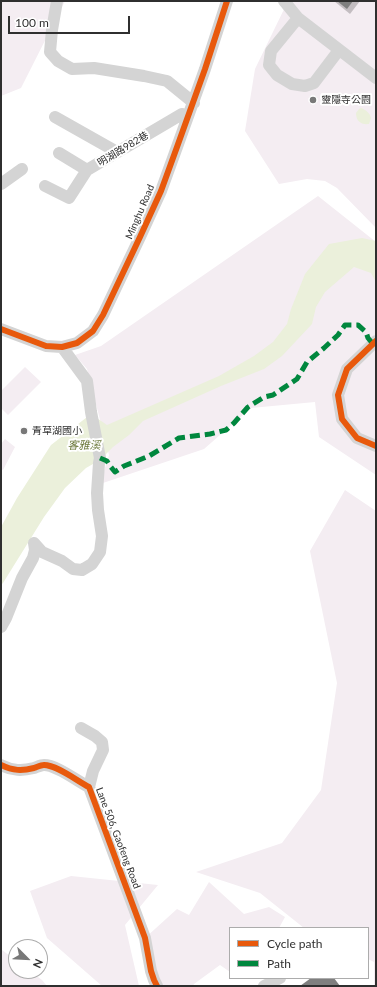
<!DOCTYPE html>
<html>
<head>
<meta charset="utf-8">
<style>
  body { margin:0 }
  #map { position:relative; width:377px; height:987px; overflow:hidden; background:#fff; font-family:Lato,sans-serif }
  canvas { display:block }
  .frame { position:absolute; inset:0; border:2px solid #2f2f2f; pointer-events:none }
  .legend { position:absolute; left:229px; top:927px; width:140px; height:52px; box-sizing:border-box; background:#fff; border:1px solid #acacac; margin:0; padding:5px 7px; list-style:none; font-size:12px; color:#2f2f2f }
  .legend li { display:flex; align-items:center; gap:8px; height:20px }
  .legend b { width:20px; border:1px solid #acacac }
  .north { position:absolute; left:8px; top:939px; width:40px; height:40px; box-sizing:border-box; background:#fff; border:1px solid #acacac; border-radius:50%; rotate:114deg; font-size:11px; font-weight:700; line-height:16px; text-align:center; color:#2f2f2f }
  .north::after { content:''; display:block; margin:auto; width:14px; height:18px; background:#787878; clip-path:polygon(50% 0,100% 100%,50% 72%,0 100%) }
  .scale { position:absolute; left:8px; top:16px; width:122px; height:18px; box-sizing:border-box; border:2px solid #2f2f2f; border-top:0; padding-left:5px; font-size:12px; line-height:14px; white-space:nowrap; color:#2f2f2f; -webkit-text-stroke:3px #fff; paint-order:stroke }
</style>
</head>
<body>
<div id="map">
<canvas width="377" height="987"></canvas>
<div class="frame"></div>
<ul class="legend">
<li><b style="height:5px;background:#e8590c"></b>Cycle path</li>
<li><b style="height:5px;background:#00873e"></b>Path</li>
</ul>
<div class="north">N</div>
<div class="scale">100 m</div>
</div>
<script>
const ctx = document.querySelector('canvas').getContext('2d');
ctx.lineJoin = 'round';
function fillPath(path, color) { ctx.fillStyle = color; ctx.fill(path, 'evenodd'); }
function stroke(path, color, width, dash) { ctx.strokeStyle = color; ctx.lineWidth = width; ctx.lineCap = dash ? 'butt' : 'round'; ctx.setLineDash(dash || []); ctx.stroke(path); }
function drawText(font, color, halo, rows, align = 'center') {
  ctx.font = font + ' Lato,"Noto Sans TC",sans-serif'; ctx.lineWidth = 4; ctx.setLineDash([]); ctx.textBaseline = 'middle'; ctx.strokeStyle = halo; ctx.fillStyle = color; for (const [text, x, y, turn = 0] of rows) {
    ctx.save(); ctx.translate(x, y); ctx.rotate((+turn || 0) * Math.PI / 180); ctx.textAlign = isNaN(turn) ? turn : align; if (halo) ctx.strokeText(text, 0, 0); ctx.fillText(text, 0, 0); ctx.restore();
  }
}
fillPath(new Path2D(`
  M1 1H65L21 88 1 96Z
  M288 1H376V228L337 188 325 181 307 179 279 184 245 131 255 69Z
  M318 196 376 242V475L319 437 315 402 251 408 204 449 100 484 109 455 87 369 75 355 101 346Z
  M25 367 41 382 8 415 1 408V391Z
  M5 439 15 447 3 470 1 469V444Z
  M345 490 376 511V986H374V962L368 959V928H304L260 893 196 872 282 843 321 790 337 683 310 551Z
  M71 876 158 885 125 925 139 986H102L47 938 30 891Z
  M209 882 244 914 269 907 285 917 279 928H230V972L220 965 194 984 193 986H157L145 938 177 909 189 915Z
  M1 949 16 961V971H30L42 980 47 986H1Z`), '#f4edf2');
fillPath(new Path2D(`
  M361 108C366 110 370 113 371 118L369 124C361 125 356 121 356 113L359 109Z
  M362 238 376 241V282L371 273 354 267 325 292 316 307 312 324 282 356 264 369 221 386 143 421 129 435 113 447 100 460 86 468 65 488 44 517 3 583 1 585V527L17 498 51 445 91 414 107 425 219 376 254 356 273 342 287 324 291 309 305 274 329 244Z`), '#ebf0db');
fillPath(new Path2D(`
  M334 1H360L350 14Z`), '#0003');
fillPath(new Path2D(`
  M337 1H353L347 9Z
  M311 978H334L340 986H300Z`), '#7f7f7f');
stroke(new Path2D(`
  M57 1 52 30 50 52 58 61 72 69 94 68 144 76 167 81 194 103
  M284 1 298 18 376 78
  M298 18 271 51 269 65 277 75 292 84 305 86 314 83 339 50
  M55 117 117 152
  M59 153 87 170
  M1 184 22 169
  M45 186 69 198 87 170 182 114 188 116
  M1 329 46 346 62 347 77 343 93 331 103 315 140 237 161 191 177 147 205 69 227 1
  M376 341 347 369 338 395 342 419 357 438 376 446
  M34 543 42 552 62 561 73 569 82 570 92 564 100 552 102 536 98 510 97 493 99 463 100 458 91 412 87 381 62 347
  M1 627 6 618 22 578 33 558 35 550 34 543
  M81 728 95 736 102 742 103 750 93 771 89 787
  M1 765C13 771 22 771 34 768 37 767 41 765 44 765 57 765 77 781 89 787L145 938 151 971 154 980 157 986
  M264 986 280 978`), '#d4d4d4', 12);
stroke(new Path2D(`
  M100 458 107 461 110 466 115 472 124 466 149 456 179 438 210 434 226 430 234 423 248 407 264 397 273 395 297 379 307 362 324 348 338 335 345 325H358L366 332 368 338 373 344`), '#00873e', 5, [10, 5]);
stroke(new Path2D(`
  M1 329 46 346 62 347 77 343 93 331 103 315 140 237 161 191 177 147 205 69 227 1
  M376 341 347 369 338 395 342 419 357 438 376 446
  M1 765C13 771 22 771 34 768 37 767 41 765 44 765 57 765 77 781 89 787L145 938 151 971 154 980 157 986`), '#e8590c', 6);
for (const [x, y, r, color] of [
  [313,100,4,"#787878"],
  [24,431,4,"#787878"]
]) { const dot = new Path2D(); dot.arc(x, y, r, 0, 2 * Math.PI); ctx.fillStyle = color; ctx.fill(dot); stroke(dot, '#fff', 1.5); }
drawText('10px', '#2f2f2f', '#fff', [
  ["靈隱寺公園",321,100],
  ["青草湖國小",32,431]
], 'left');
drawText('10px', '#2f2f2f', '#fff', [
  ["明湖路982巷",123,149,-31],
  ["Minghu Road",140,212,-67],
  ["Lane 506, Gaofeng Road",118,838,69]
]);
drawText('italic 11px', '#6c793c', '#fff', [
  ["客雅溪",84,445]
]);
</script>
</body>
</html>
